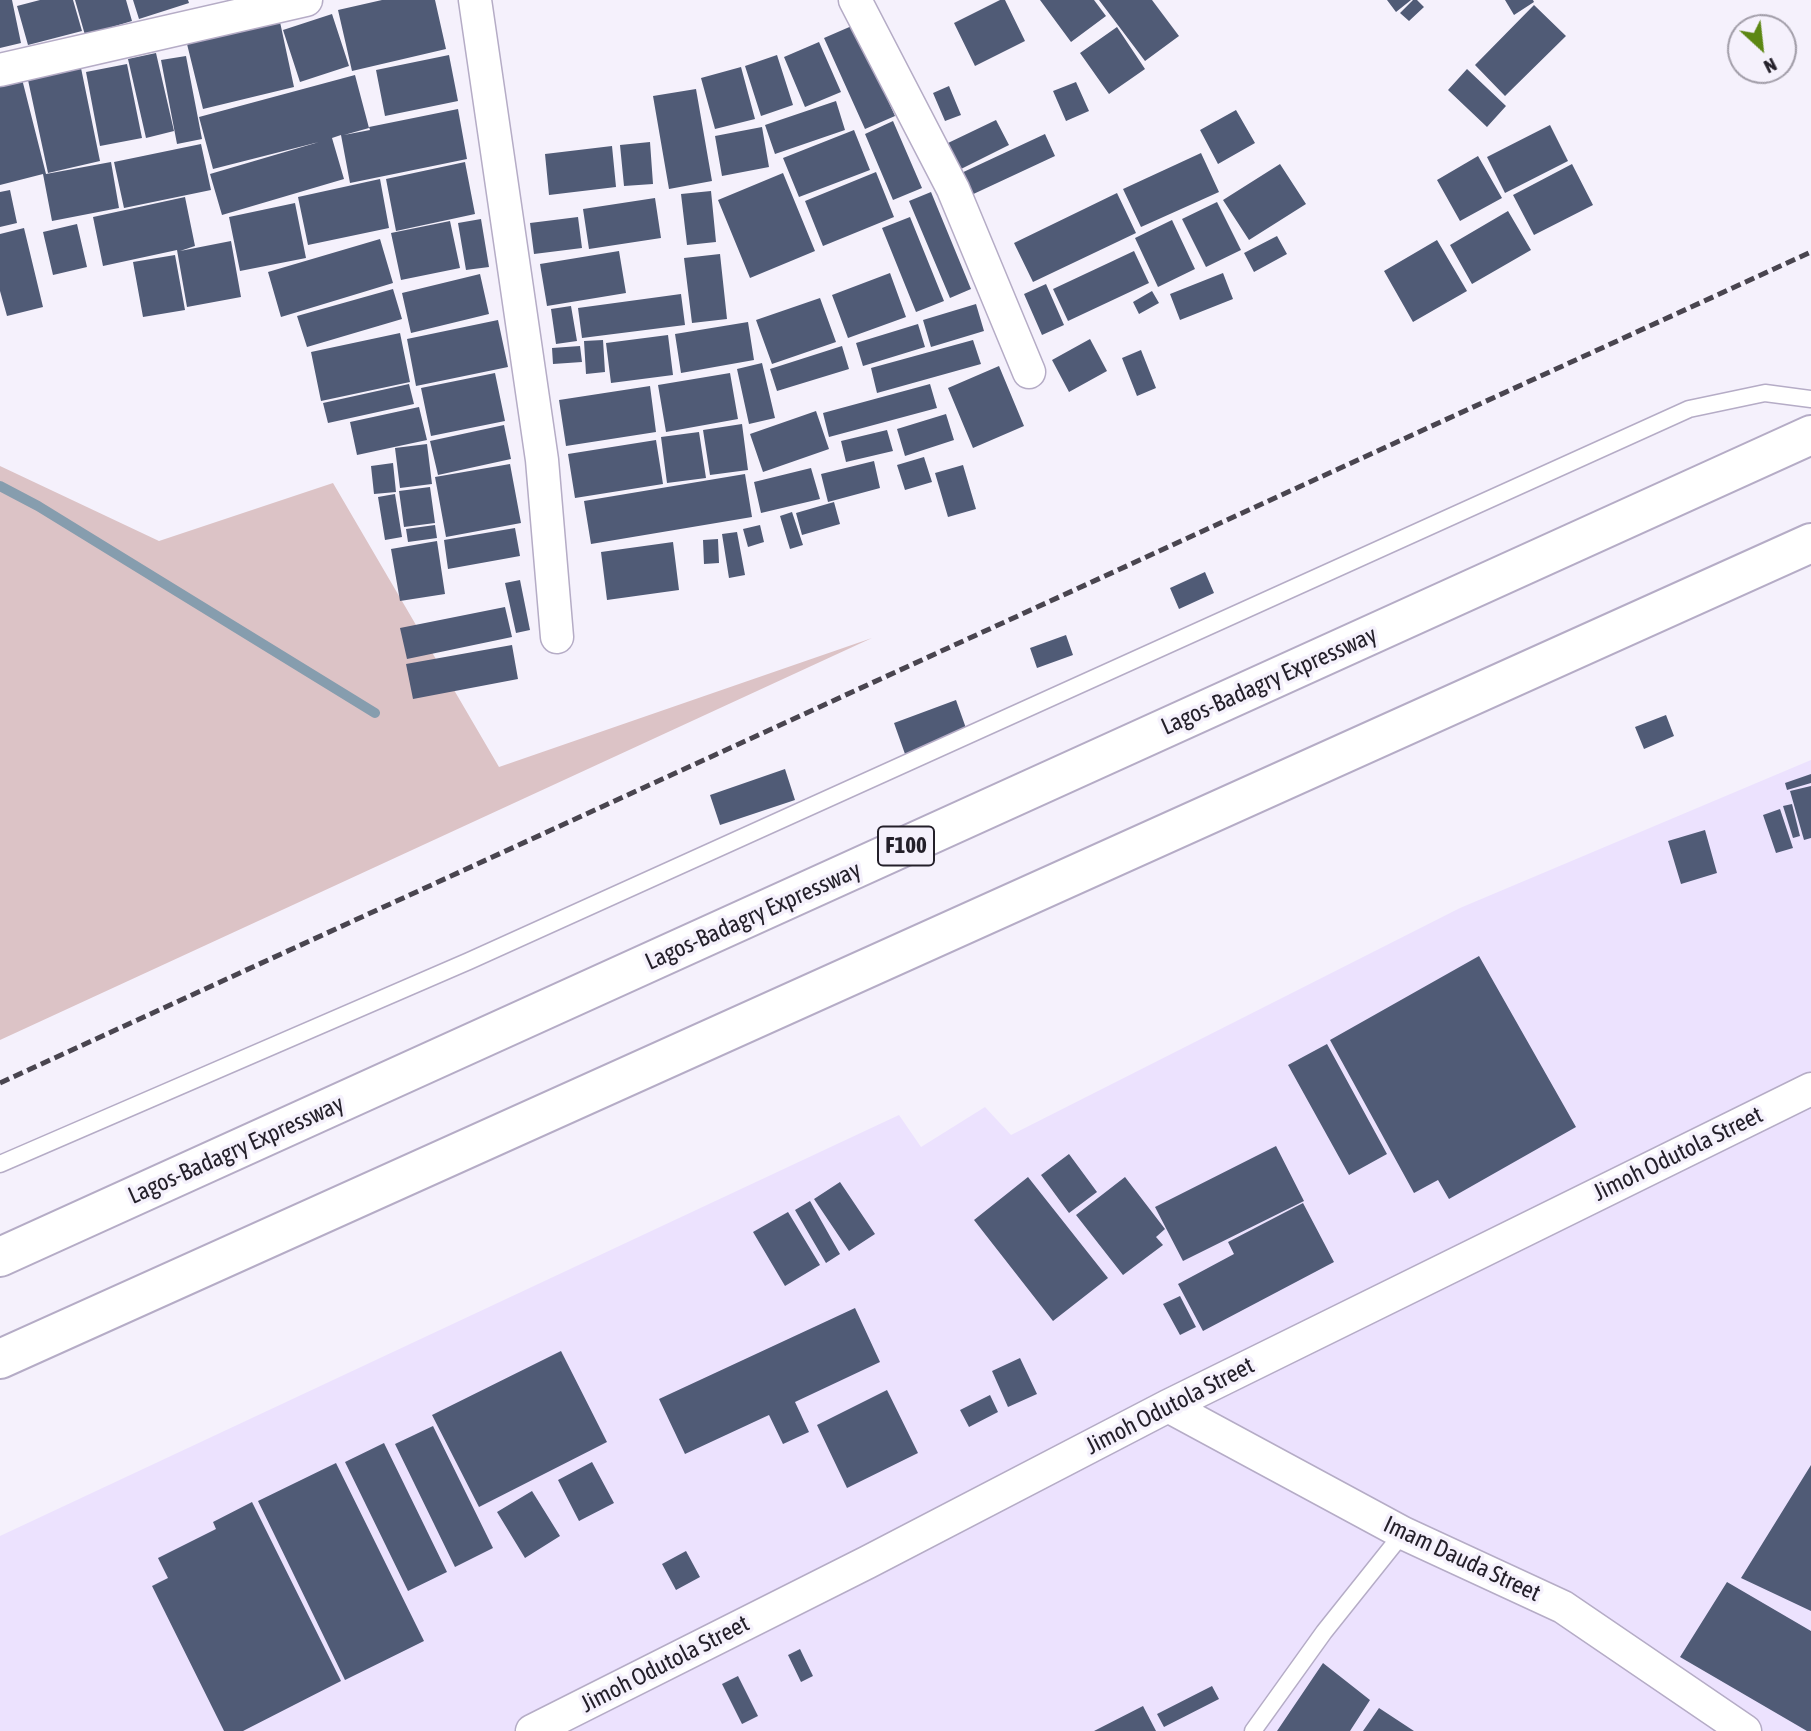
<!DOCTYPE html>
<html>
<head>
<meta charset="utf-8">
<style>
  body { margin:0 }
  #map { position:relative; width:1811px; height:1731px; overflow:hidden; background:#f5f1fc; font-family:"Asap Condensed",sans-serif }
  canvas { display:block }
  .north { position:absolute; left:1727px; top:14px; width:70px; height:70px; box-sizing:border-box; background:#f5f1fc; border:2px solid #a19da8; border-radius:50%; rotate:153deg; font-size:19px; font-weight:700; line-height:28px; text-align:center; color:#24202a }
  .north::after { content:''; display:block; margin:auto; width:24px; height:32px; background:#5c8713; clip-path:polygon(50% 0,100% 100%,50% 72%,0 100%) }
</style>
</head>
<body>
<div id="map">
<canvas width="1811" height="1731"></canvas>
<div class="north">N</div>
</div>
<script>
const ctx = document.querySelector('canvas').getContext('2d');
ctx.lineJoin = 'round';
function fillPath(path, color) { ctx.fillStyle = color; ctx.fill(path, 'evenodd'); }
function stroke(path, color, width, dash) { ctx.strokeStyle = color; ctx.lineWidth = width; ctx.lineCap = dash ? 'butt' : 'round'; ctx.setLineDash(dash || []); ctx.stroke(path); }
function drawText(font, color, halo, rows, align = 'center') {
  ctx.font = font + ' "Asap Condensed",sans-serif'; ctx.lineWidth = 7; ctx.setLineDash([]); ctx.textBaseline = 'middle'; ctx.strokeStyle = halo; ctx.fillStyle = color; for (const [text, x, y, turn = 0] of rows) {
    ctx.save(); ctx.translate(x, y); ctx.rotate((+turn || 0) * Math.PI / 180); ctx.textAlign = isNaN(turn) ? turn : align; if (halo) ctx.strokeText(text, 0, 0); ctx.fillText(text, 0, 0); ctx.restore();
  }
}
fillPath(new Path2D(`
  M1811 760V1731H0V1536L899 1115 921 1147 985 1107 1011 1135 1460 908Z`), '#ece2fe');
fillPath(new Path2D(`
  M0 466 159 541 333 483 499 767 872 638 0 1040Z`), '#dcc3c6');
stroke(new Path2D(`
  M0 486 38 506 375 713`), '#869dae', 10);
fillPath(new Path2D(`
  M0 0H12L21 43 0 48Z
  M40 0H73L82 31 28 45 17 6Z
  M75 0H126L132 21 85 35Z
  M133 0H188L189 3 139 19Z
  M382 0H435L446 49 352 71 338 10Z
  M1000 0H1005L1025 41 975 66 954 23Z
  M1040 0H1094L1106 16 1071 42Z
  M1099 0H1152L1179 36 1145 61Z
  M1387 0H1411L1396 12Z
  M1413 0H1417L1424 7 1409 21 1400 13Z
  M1505 0H1533L1534 2 1514 15Z
  M1534 5 1566 36 1505 96 1475 65Z
  M332 14 349 66 300 82 283 30Z
  M280 22 294 87 203 109 187 44Z
  M854 25 895 116 865 129 824 38Z
  M1117 27 1145 69 1109 94 1080 53Z
  M819 42 841 92 805 107 784 57Z
  M156 53 174 131 146 138 128 59Z
  M449 55 458 101 385 116 376 70Z
  M777 55 793 105 761 116 745 66Z
  M186 56 202 139 177 144 161 60Z
  M127 64 142 138 100 146 86 72Z
  M741 67 755 119 715 129 701 78Z
  M81 68 100 161 48 173 28 80Z
  M1467 69 1506 106 1487 127 1448 90Z
  M355 75 369 128 344 135 370 130 369 127 458 109 467 159 350 183 341 135 332 138 344 179 222 215 210 174 319 142 213 169 199 117Z
  M22 79 46 174 111 162 119 208 52 221 43 174 0 185V84Z
  M1076 82 1089 111 1066 121 1053 91Z
  M949 86 961 115 945 121 933 93Z
  M696 89 712 181 669 189 653 96Z
  M836 101 845 130 775 154 765 125Z
  M1236 110 1255 143 1218 164 1200 130Z
  M996 120 1009 145 961 169 948 143Z
  M893 121 922 188 893 200 865 134Z
  M1550 125 1568 161 1505 193 1487 157Z
  M762 127 769 167 722 176 715 136Z
  M854 130 870 170 799 197 783 158Z
  M1045 134 1055 156 967 197 957 175Z
  M650 142 653 184 624 186 620 145Z
  M201 144 211 190 124 208 114 162Z
  M612 146 616 187 549 195 545 154Z
  M1201 153 1219 192 1141 227 1123 189Z
  M1478 156 1502 198 1460 221 1437 180Z
  M465 162 475 214 396 231 386 179Z
  M1280 164 1306 204 1249 240 1223 200Z
  M1572 164 1593 205 1534 235 1513 195Z
  M876 172 894 217 823 246 805 201Z
  M783 173 815 251 750 278 718 200Z
  M380 179 389 228 308 245 298 197Z
  M10 190 17 223 0 227V192Z
  M711 191 716 242 687 245 681 194Z
  M931 192 971 289 950 298 909 201Z
  M1117 193 1136 233 1033 282 1014 243Z
  M185 197 195 246 180 251 231 241 241 297 187 307 177 250 103 266 93 217Z
  M655 198 661 238 589 249 583 209Z
  M1217 202 1241 250 1206 267 1182 219Z
  M295 203 306 258 240 271 229 217Z
  M1508 211 1531 250 1472 284 1450 245Z
  M578 217 582 248 534 254 530 223Z
  M910 217 944 301 916 312 882 228Z
  M481 219 489 267 466 270 458 223Z
  M1172 220 1195 269 1158 287 1135 238Z
  M450 221 460 268 401 280 391 233Z
  M77 224 87 267 53 275 43 232Z
  M24 228 43 307 7 316 0 291V234Z
  M1277 236 1287 254 1254 272 1244 253Z
  M380 239 393 283 281 317 268 272Z
  M1437 240 1467 291 1413 322 1384 271Z
  M619 251 626 293 547 306 540 264Z
  M1134 251 1149 283 1068 321 1053 289Z
  M720 254 727 319 692 323 684 258Z
  M175 255 185 310 143 317 133 262Z
  M890 273 906 317 848 338 832 295Z
  M1223 273 1233 299 1180 320 1170 294Z
  M480 274 489 314 411 333 402 293Z
  M1046 284 1064 325 1042 335 1024 294Z
  M393 289 402 319 307 347 297 316Z
  M1152 291 1159 303 1139 314 1133 302Z
  M681 294 685 325 582 338 578 308Z
  M820 298 836 342 772 364 756 320Z
  M976 304 984 331 931 347 923 320Z
  M571 306 577 341 556 344 551 309Z
  M498 320 508 367 416 386 407 339Z
  M748 322 754 360 681 373 675 334Z
  M918 324 925 347 863 366 856 343Z
  M400 333 410 382 321 401 311 352Z
  M668 335 673 375 611 383 606 343Z
  M1090 339 1107 371 1069 392 1052 360Z
  M603 340 605 372 586 374 584 341Z
  M973 340 981 364 877 393 871 368Z
  M580 346 582 362 553 364 552 348Z
  M842 346 849 369 777 391 770 369Z
  M1141 350 1156 388 1137 396 1122 358Z
  M762 363 775 418 749 424 737 369Z
  M999 366 1024 426 973 448 948 388Z
  M495 373 505 421 431 436 421 388Z
  M730 373 738 419 666 432 658 385Z
  M409 384 414 404 328 423 323 403Z
  M930 384 937 408 829 437 823 413Z
  M650 386 656 432 566 446 559 400Z
  M419 407 427 440 357 455 350 422Z
  M816 411 829 449 763 472 750 434Z
  M946 414 954 440 905 456 897 429Z
  M742 424 748 470 710 475 703 430Z
  M504 425 511 459 438 475 430 441Z
  M887 430 893 451 846 462 841 441Z
  M699 432 706 478 667 483 661 437Z
  M656 440 663 484 575 498 568 454Z
  M427 444 432 484 400 488 395 448Z
  M924 457 932 482 905 490 897 465Z
  M874 461 880 488 828 502 821 474Z
  M393 463 396 492 374 494 371 466Z
  M510 464 521 523 446 537 435 477Z
  M963 465 976 509 948 517 935 473Z
  M811 468 820 499 761 513 754 482Z
  M745 474 752 517 591 544 584 501Z
  M430 487 435 523 404 527 399 491Z
  M395 494 402 537 385 540 378 497Z
  M834 502 840 524 802 535 796 513Z
  M792 512 803 545 790 549 780 516Z
  M435 525 437 538 408 542 406 529Z
  M760 525 764 542 748 547 743 529Z
  M515 528 520 556 448 569 444 540Z
  M737 532 745 575 729 578 722 534Z
  M718 539 719 563 704 564 703 540Z
  M437 541 445 594 400 601 391 549Z
  M673 542 679 590 607 600 601 552Z
  M1205 572 1214 593 1179 609 1170 588Z
  M520 580 530 630 516 633 505 583Z
  M505 607 512 637 407 659 400 628Z
  M1066 635 1073 655 1037 668 1030 648Z
  M512 645 518 679 413 699 406 664Z
  M956 700 967 731 905 754 894 723Z
  M1666 715 1674 736 1644 749 1635 727Z
  M785 769 795 800 720 825 710 795Z
  M1811 774V783L1787 790 1785 783Z
  M1811 786V838L1804 840 1790 791Z
  M1792 804 1800 836 1793 838 1783 806Z
  M1780 809 1793 848 1776 853 1763 815Z
  M1705 830 1717 873 1681 884 1668 841Z
  M1479 956 1576 1127 1449 1199 1438 1180 1414 1193 1330 1040Z
  M1327 1044 1387 1154 1349 1175 1288 1065Z
  M1276 1146 1304 1201 1183 1261 1155 1207Z
  M1069 1154 1097 1192 1069 1213 1041 1175Z
  M1028 1177 1108 1278 1053 1321 974 1220Z
  M1125 1177 1165 1229 1156 1237 1163 1245 1123 1275 1076 1215Z
  M840 1182 875 1234 849 1251 814 1199Z
  M810 1201 840 1254 826 1263 795 1210Z
  M1303 1203 1334 1262 1203 1331 1178 1284 1234 1254 1228 1242Z
  M788 1212 820 1265 785 1286 753 1232Z
  M1180 1296 1196 1327 1180 1335 1163 1304Z
  M855 1308 880 1362 795 1402 809 1432 783 1444 769 1415 685 1454 659 1399Z
  M561 1351 607 1442 479 1507 432 1415Z
  M1020 1358 1037 1394 1008 1407 992 1371Z
  M887 1390 918 1453 847 1488 817 1425Z
  M990 1395 998 1412 969 1427 960 1410Z
  M433 1426 493 1548 455 1567 395 1444Z
  M384 1443 447 1572 408 1591 345 1462Z
  M592 1462 614 1503 579 1521 558 1480Z
  M336 1463 424 1641 345 1680 258 1501Z
  M1811 1465V1611L1741 1578Z
  M532 1491 560 1536 525 1558 497 1512Z
  M252 1502 341 1681 243 1731H224L152 1586 168 1578 158 1558 216 1529 213 1522Z
  M686 1551 700 1577 676 1590 662 1564Z
  M1727 1582 1811 1631V1731H1807L1680 1657Z
  M800 1649 813 1676 801 1682 788 1655Z
  M1323 1663 1370 1700 1350 1731H1277Z
  M738 1676 758 1716 742 1724 722 1684Z
  M1212 1686 1219 1699 1164 1727 1157 1714Z
  M1143 1706 1156 1731H1094Z
  M1379 1708 1414 1731H1363Z`), '#505b76');
const service = new Path2D(`
  M0 1164 469 961 1689 409 1765 393 1811 399
  M1253 1731 1324 1632 1403 1533`);
const minor = new Path2D(`
  M475 0 542 460 557 637
  M855 0 953 189 1029 372
  M0 70 306 0
  M1168 1406 1403 1533 1563 1607 1745 1731
  M532 1731 868 1562 1168 1406 1811 1089`);
const trunk = new Path2D(`
  M0 1257 1811 435
  M0 1359 1811 543`);
stroke(service, '#b5acc6', 19);
stroke(minor, '#b5acc6', 35);
stroke(trunk, '#b5acc6', 42);
stroke(service, '#fff', 16);
stroke(minor, '#fff', 32);
stroke(trunk, '#fff', 38);
stroke(new Path2D(`
  M0 1083 1811 252`), '#49454f', 5, [10, 5]);
for (const [x, y, w] of [
  [906,846,56]
]) { const box = new Path2D(); box.roundRect(x - w / 2, y - 19.5, w, 39, 5); ctx.fillStyle = '#f5f1fc'; ctx.fill(box); stroke(box, '#24202a', 2); }
drawText('bold 23px', '#24202a', null, [
  ["F100",906,846]
]);
drawText('24px', '#24202a', '#f5f1fc', [
  ["Lagos-Badagry Expressway",1269,681,-24],
  ["Lagos-Badagry Expressway",753,916,-24],
  ["Lagos-Badagry Expressway",236,1150,-24],
  ["Jimoh Odutola Street",1678,1154,-26],
  ["Jimoh Odutola Street",1170,1406,-27],
  ["Imam Dauda Street",1462,1559,25],
  ["Jimoh Odutola Street",665,1664,-27]
]);
</script>
</body>
</html>
